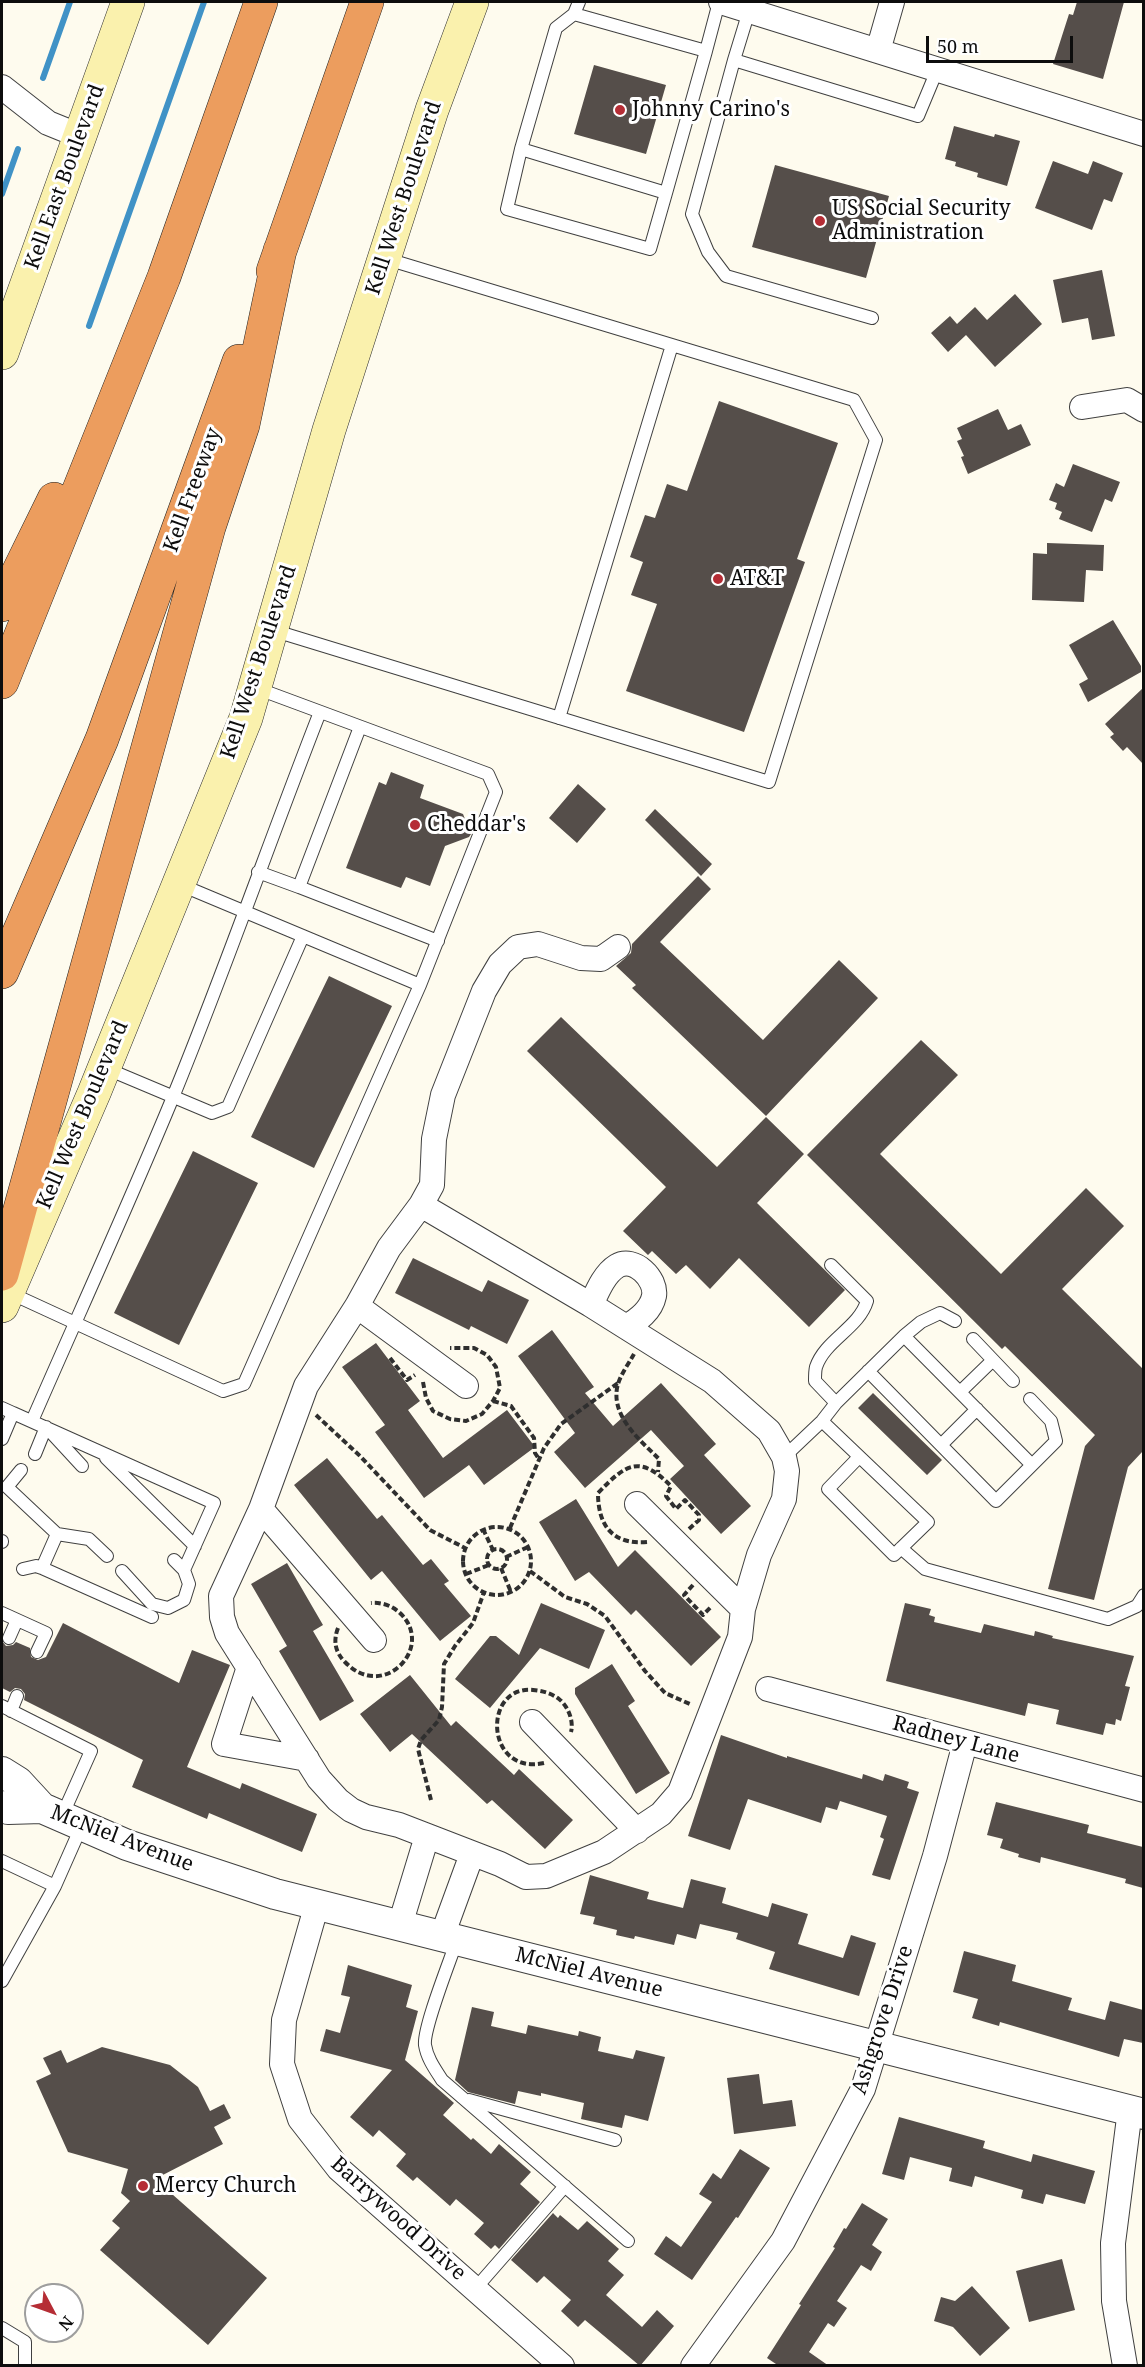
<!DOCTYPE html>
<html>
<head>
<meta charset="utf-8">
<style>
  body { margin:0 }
  #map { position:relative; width:1145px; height:2367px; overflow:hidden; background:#fefbee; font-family:"Noto Serif",serif }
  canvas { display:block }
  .frame { position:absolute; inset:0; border:3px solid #0d0d0d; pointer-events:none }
  .north { position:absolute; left:24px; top:2283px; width:60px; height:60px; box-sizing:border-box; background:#fff; border:2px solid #9e9e9e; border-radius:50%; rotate:131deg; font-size:16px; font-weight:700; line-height:24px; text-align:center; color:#0d0d0d }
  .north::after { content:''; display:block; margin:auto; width:21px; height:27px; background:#b52d35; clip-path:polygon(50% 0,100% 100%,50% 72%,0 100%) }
  .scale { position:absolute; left:926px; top:36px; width:147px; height:27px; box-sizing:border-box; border:3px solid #0d0d0d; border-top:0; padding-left:8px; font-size:18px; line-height:21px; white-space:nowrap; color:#0d0d0d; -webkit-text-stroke:4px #fff; paint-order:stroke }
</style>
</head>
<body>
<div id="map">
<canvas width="1145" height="2367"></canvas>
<div class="frame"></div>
<div class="north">N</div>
<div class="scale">50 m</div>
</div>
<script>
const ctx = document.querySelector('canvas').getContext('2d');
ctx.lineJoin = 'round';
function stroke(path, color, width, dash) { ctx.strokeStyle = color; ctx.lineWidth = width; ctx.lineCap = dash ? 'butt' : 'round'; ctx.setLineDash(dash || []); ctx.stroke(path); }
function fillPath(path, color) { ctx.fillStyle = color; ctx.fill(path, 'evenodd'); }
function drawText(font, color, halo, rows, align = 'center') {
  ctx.font = font + ' "Noto Serif",serif'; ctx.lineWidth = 6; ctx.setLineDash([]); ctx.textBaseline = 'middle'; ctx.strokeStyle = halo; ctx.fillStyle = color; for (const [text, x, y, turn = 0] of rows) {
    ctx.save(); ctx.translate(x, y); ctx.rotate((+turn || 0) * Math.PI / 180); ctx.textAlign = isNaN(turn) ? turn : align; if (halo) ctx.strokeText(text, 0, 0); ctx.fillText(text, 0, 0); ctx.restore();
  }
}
stroke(new Path2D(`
  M43 78 70 2
  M2 194 18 149
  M89 326 204 2`), '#4092c6', 6);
fillPath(new Path2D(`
  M1077 2H1124L1103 79 1053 64 1069 14 1073 15Z
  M594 65 666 85 646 154 574 134Z
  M954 126 994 137 995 134 1020 141 1007 186 977 177 978 173 955 166 956 162 945 159Z
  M1053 161 1088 174 1093 161 1123 173 1112 202 1104 199 1092 230 1035 208Z
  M775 165 889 196 866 278 752 247Z
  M1102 270 1115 336 1092 340 1088 318 1062 323 1053 280Z
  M1015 294 1042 324 995 367 966 335 948 352 931 333 950 316 957 324 975 307 987 320Z
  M719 401 838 443 797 559 805 562 744 732 626 691 657 604 631 595 643 562 630 557 645 515 655 518 667 484 687 491Z
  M998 409 1008 430 1021 424 1031 445 968 474 961 457 964 456 957 441 962 439 957 428Z
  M1073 464 1120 482 1112 502 1105 499 1092 532 1059 519 1062 512 1055 509 1057 503 1049 500 1056 483 1064 487Z
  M1047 543 1104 545 1103 571 1086 570 1084 602 1032 600 1033 553 1047 554Z
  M1113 620 1141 666V672L1088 702 1079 684 1088 679 1069 645Z
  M1143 688V764L1127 747 1123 751 1110 737 1114 734 1105 724Z
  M391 772 424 785 420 798 463 814 471 834 469 837 445 846 430 886 406 877 401 888 346 868 379 782 386 785Z
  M578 784 606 809 577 843 549 818Z
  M655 809 712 864 701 876 645 820Z
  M698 876 711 889 660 942 763 1040 839 960 878 998 766 1116 632 988 636 985 616 966 631 953 632 944Z
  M329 976 392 1006 314 1168 251 1137Z
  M561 1017 717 1167 766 1117 804 1154 757 1203 845 1290 809 1327 739 1258 710 1289 686 1265 676 1274 652 1251 648 1255 623 1231 666 1187 527 1051Z
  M921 1040 958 1075 880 1154 1001 1274 1086 1188 1124 1226 1062 1289 1143 1369V1451L1128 1467 1094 1600 1048 1589 1085 1446 1095 1435 1005 1346 1002 1349 807 1155Z
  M193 1151 258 1183 179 1345 114 1313Z
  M413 1258 482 1292 488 1280 529 1300 507 1344 471 1326 469 1330 395 1293Z
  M552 1330 594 1387 585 1393 613 1426 661 1383 716 1444 704 1455 751 1506 721 1534 670 1479 684 1466 651 1430 585 1488 554 1452 575 1433 518 1356Z
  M376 1343 420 1401 408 1410 443 1458 507 1410 535 1447 484 1485 469 1465 424 1498 375 1432 385 1425 342 1367Z
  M873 1393 942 1460 927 1475 858 1408Z
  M327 1458 377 1519 382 1515 423 1565 431 1559 449 1581 444 1584 471 1616 440 1641 382 1571 371 1580 294 1485Z
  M576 1499 618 1567 635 1550 721 1637 691 1666 636 1610 631 1615 589 1572 575 1581 539 1522Z
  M287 1563 323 1625 313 1631 354 1701 320 1721 279 1651 287 1646 251 1584Z
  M541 1603 605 1630 589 1669 540 1648 490 1708 455 1679 490 1636H496L519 1655Z
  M905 1603 931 1609 929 1615 935 1617 934 1622 981 1633 984 1624 1034 1636 1035 1631 1053 1636 1052 1638 1134 1656 1125 1686 1130 1687 1121 1721 1116 1719 1115 1725 1106 1723 1103 1735 1056 1724 1059 1710 1028 1703 1025 1716 886 1681Z
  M63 1623 179 1683 192 1650 230 1665 187 1767 240 1789 242 1783 317 1814 302 1852 209 1813 207 1819 132 1787 143 1760 24 1700 25 1694 21 1689 15 1688 10 1692 2 1688V1641L6 1646 13 1645 16 1642 30 1648 31 1657 38 1660 46 1657Z
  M612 1664 635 1701 628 1706 670 1773 636 1794 575 1694V1688Z
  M410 1675 451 1726 456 1721 514 1775 519 1769 573 1820 545 1849 492 1800 487 1804 412 1734 390 1752 360 1714Z
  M721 1735 787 1758V1756L862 1779 863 1774 883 1781 885 1774 909 1782 907 1788 919 1792 890 1880 872 1875 884 1839 880 1837 887 1816 840 1801 837 1810 826 1807 821 1823 748 1799 730 1850 688 1836Z
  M996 1802 1089 1825 1087 1833 1143 1847V1888L1125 1883 1126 1879 1041 1857 1040 1863 1018 1857 1019 1854 1000 1848 1003 1839 987 1835Z
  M590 1875 649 1892 647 1899 683 1908 691 1879 726 1888 722 1903 768 1917 772 1903 808 1914 798 1944 843 1958 851 1935 876 1943 859 1996 769 1969 775 1952 736 1939 738 1933 700 1924 696 1939 677 1934 674 1945 635 1936 634 1939 616 1935 617 1930 593 1924 595 1917 580 1914Z
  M964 1951 1016 1965 1012 1981 1072 1998 1068 2010 1105 2020 1110 2001 1143 2010V2043L1124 2039 1119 2057 1000 2022 999 2026 972 2018 978 1999 953 1992Z
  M348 1965 412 1985 406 2007 418 2011 405 2060 454 2103 443 2115 471 2140 473 2138 491 2154 499 2144 531 2172 520 2184 540 2202 499 2249 495 2245 491 2249 474 2234 484 2223 456 2199 450 2206 417 2177 413 2181 396 2166 406 2154 379 2130 373 2137 350 2117 392 2070 320 2051 326 2029 340 2033 350 1997 341 1995Z
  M472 2007 494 2012 491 2026 526 2034 528 2025 578 2036 579 2031 601 2037 598 2051 633 2059 636 2050 665 2057 648 2121 625 2115 622 2128 581 2119 584 2103 541 2093V2096L518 2091 515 2104 468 2092 455 2080Z
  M102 2047 170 2065 198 2087 210 2111 224 2104 231 2118 214 2127 223 2144 155 2179 267 2278 208 2345 100 2250 120 2228 112 2221 130 2201 121 2193 128 2169 68 2152 36 2081 51 2074 43 2058 61 2050 67 2063Z
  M759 2074 763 2104 792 2100 796 2126 734 2134 727 2078Z
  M899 2117 985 2141 983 2148 1031 2162 1033 2154 1095 2171 1085 2204 1046 2194 1043 2204 1021 2198 1023 2190 975 2176 972 2187 949 2181 952 2168 910 2157 904 2180 882 2174Z
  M740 2149 770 2168 738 2218 736 2217 692 2280 654 2254 666 2236 681 2247 712 2202 699 2194 713 2173 721 2179Z
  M862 2203 888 2219 872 2245 882 2252 871 2271 861 2265 837 2301 847 2308 834 2327 828 2323 809 2352 829 2366H779L767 2358 801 2305 799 2304 835 2248 833 2247 844 2228 846 2229Z
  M553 2213 558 2218 560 2215 578 2230 587 2221 619 2249 608 2261 624 2275 606 2295 642 2327 657 2310 674 2326 640 2366 585 2320 578 2327 561 2311 571 2300 544 2276 537 2283 511 2260Z
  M1062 2259 1075 2310 1029 2322 1016 2271Z
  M972 2286 1010 2328 980 2356 953 2327 934 2321 941 2297 955 2301Z`), '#554e4a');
const service = new Path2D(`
  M749 11 734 60 918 116 938 68
  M574 14 706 51 666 193 521 149 556 28 574 14 579 2
  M706 51 719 2
  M734 60 692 214 708 252 726 276 872 318
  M521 149 507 209 650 249 666 193
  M272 630 769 782 876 440 854 400 387 259
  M559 718 672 345
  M360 727 299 887 438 941
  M258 872 299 887
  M181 885 420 985
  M105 1068 212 1113 228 1107 303 936
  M10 1293 223 1391 244 1384 420 985 496 792 488 774 256 688
  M904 1336 921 1322 940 1313 955 1321
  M973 1339 1013 1381
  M960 1392 993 1360
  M1030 1399 1051 1421 1056 1441 1032 1465
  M836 1403 904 1336 1032 1465 996 1501 868 1371
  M2 1408 13 1413 2 1439
  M13 1413 214 1503 184 1570
  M32 1421C79 1313 128 1206 173 1097 225 970 270 840 320 712
  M822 1421 928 1522 894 1555 828 1489 859 1457
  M941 1445 977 1409
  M35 1454 46 1427 82 1466
  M784 1457 822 1421 836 1403 815 1381C815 1377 815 1371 816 1367 825 1340 859 1328 867 1301L831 1265
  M106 1458 195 1546
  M21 1470 7 1487 57 1534 89 1539 107 1556
  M57 1534 42 1568 152 1617
  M2 1542V1541
  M901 1548 925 1569 1108 1619 1137 1606 1144 1595
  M23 1569 36 1566 42 1568
  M122 1571 152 1604 168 1608 184 1600 189 1584 184 1570 174 1560
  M2 1613 46 1633 37 1652
  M9 1638 17 1620
  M2 1706 91 1751 62 1816
  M11 1711 17 1696
  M2 1861 55 1886 82 1825
  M457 1940C450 1961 423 2028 425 2045 427 2058 435 2069 442 2080L628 2241
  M2 1981 55 1886
  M469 2100 615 2140
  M475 2289 565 2186
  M2 2328 25 2342V2366`);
const minor = new Path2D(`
  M721 2 1144 134
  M878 51 892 2
  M2 87 48 123 80 136
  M1082 407 1127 400 1144 410
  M421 1205 591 1305 712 1381 769 1431 784 1457 787 1471 784 1499 759 1555 743 1609 740 1637 680 1792 661 1814 604 1852 546 1876 526 1877 500 1864 399 1825 366 1817 351 1810 338 1800 319 1779 227 1633 222 1617 221 1596 261 1509 306 1386 357 1306 389 1248 421 1205 432 1185 434 1139 443 1095 484 991 500 964 518 947 538 944 581 958 601 959 618 947
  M591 1305C597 1292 604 1274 617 1266 634 1256 657 1279 654 1296 651 1311 638 1320 626 1327
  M357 1306 466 1386
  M637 1504 743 1609
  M261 1509 374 1640
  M249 1667 224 1744 307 1759
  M768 1689 1144 1790
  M532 1722 637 1831
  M317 1904 284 2020 282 2064 300 2119 339 2169 562 2366
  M400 1925 427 1836
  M442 1936 472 1854
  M693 2366 783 2241 863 2089 935 1856 965 1743
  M1125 2366 1114 2301 1113 2243 1130 2110`);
const tertiary = new Path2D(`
  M2 1772 18 1782 42 1808 127 1845 275 1894 1144 2114
  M2 1806 8 1809 42 1808`);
const secondary = new Path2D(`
  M2 353 128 2
  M2 1306 94 1093 246 718 329 430 432 110 472 2`);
const motorway = new Path2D(`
  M273 271 367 2
  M2 605 54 499
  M2 682 164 277 261 2
  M2 972 102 739 239 361
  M2 1274 209 527 243 425 280 250`);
stroke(service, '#404040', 14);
stroke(minor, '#404040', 26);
stroke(tertiary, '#404040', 32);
stroke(secondary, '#2f2f2f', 34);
stroke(motorway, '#1e1e1e', 34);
stroke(new Path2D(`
  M634 1354C629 1363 621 1374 618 1384 609 1415 640 1440 659 1459L658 1472
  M390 1358 407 1380 415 1375
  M423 1382 426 1398 433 1411 450 1419 466 1421 482 1414 493 1401 500 1388 496 1367 487 1355 474 1348H450
  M493 1401 511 1406 534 1438 535 1453 539 1459
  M316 1415 360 1456 430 1530 465 1548
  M463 1561a34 34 0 1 1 68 0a34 34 0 1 1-68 0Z
  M510 1528 544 1448 561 1424 618 1383
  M483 1529 493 1550
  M647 1542C613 1545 598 1526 598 1493 626 1464 639 1454 671 1486L666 1496 676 1509 685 1500 699 1515V1520L689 1529
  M487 1559a10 10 0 1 1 20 0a10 10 0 1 1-20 0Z
  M506 1557 528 1547
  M501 1568 511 1592
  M530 1571 565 1597 587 1604 605 1616 645 1671 665 1693 692 1705
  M466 1574 489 1565
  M693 1585 684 1595 703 1615 711 1607
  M338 1628C333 1641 335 1652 345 1662 383 1702 435 1648 401 1614 393 1606 382 1602 371 1603
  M544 1763C485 1776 482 1685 533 1690 543 1691 551 1693 559 1699 568 1706 574 1721 571 1732
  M431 1800 418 1749 421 1740 439 1720 442 1707 444 1664 455 1646 473 1623 484 1592`), '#2f2f2f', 4, [6, 3]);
stroke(service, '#fff', 12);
stroke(minor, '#fff', 24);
stroke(tertiary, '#fff', 30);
stroke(secondary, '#faf1ad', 33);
stroke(motorway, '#ec9d5e', 33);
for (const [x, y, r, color] of [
  [620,110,6,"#b52d35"],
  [820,221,6,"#b52d35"],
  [718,579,6,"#b52d35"],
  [415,825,6,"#b52d35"],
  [143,2186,6,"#b52d35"]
]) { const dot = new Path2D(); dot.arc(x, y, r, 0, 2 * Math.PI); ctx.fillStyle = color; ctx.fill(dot); stroke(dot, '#fff', 2); }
drawText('21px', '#0d0d0d', '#fff', [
  ["Johnny Carino's",632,110],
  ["US Social Security",832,209],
  ["Administration",832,233],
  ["AT&T",730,579],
  ["Cheddar's",427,825],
  ["Mercy Church",155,2186]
], 'left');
drawText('21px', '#0d0d0d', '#fff', [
  ["Kell East Boulevard",65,177,-70],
  ["Kell West Boulevard",404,198,-72],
  ["Kell Freeway",193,490,-70],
  ["Kell West Boulevard",259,662,-72],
  ["Kell West Boulevard",83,1115,-67],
  ["Radney Lane",956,1740,15],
  ["McNiel Avenue",122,1839,21],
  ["McNiel Avenue",589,1973,14],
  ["Ashgrove Drive",883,2020,-72],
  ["Barrywood Drive",398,2219,42]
]);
</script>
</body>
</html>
